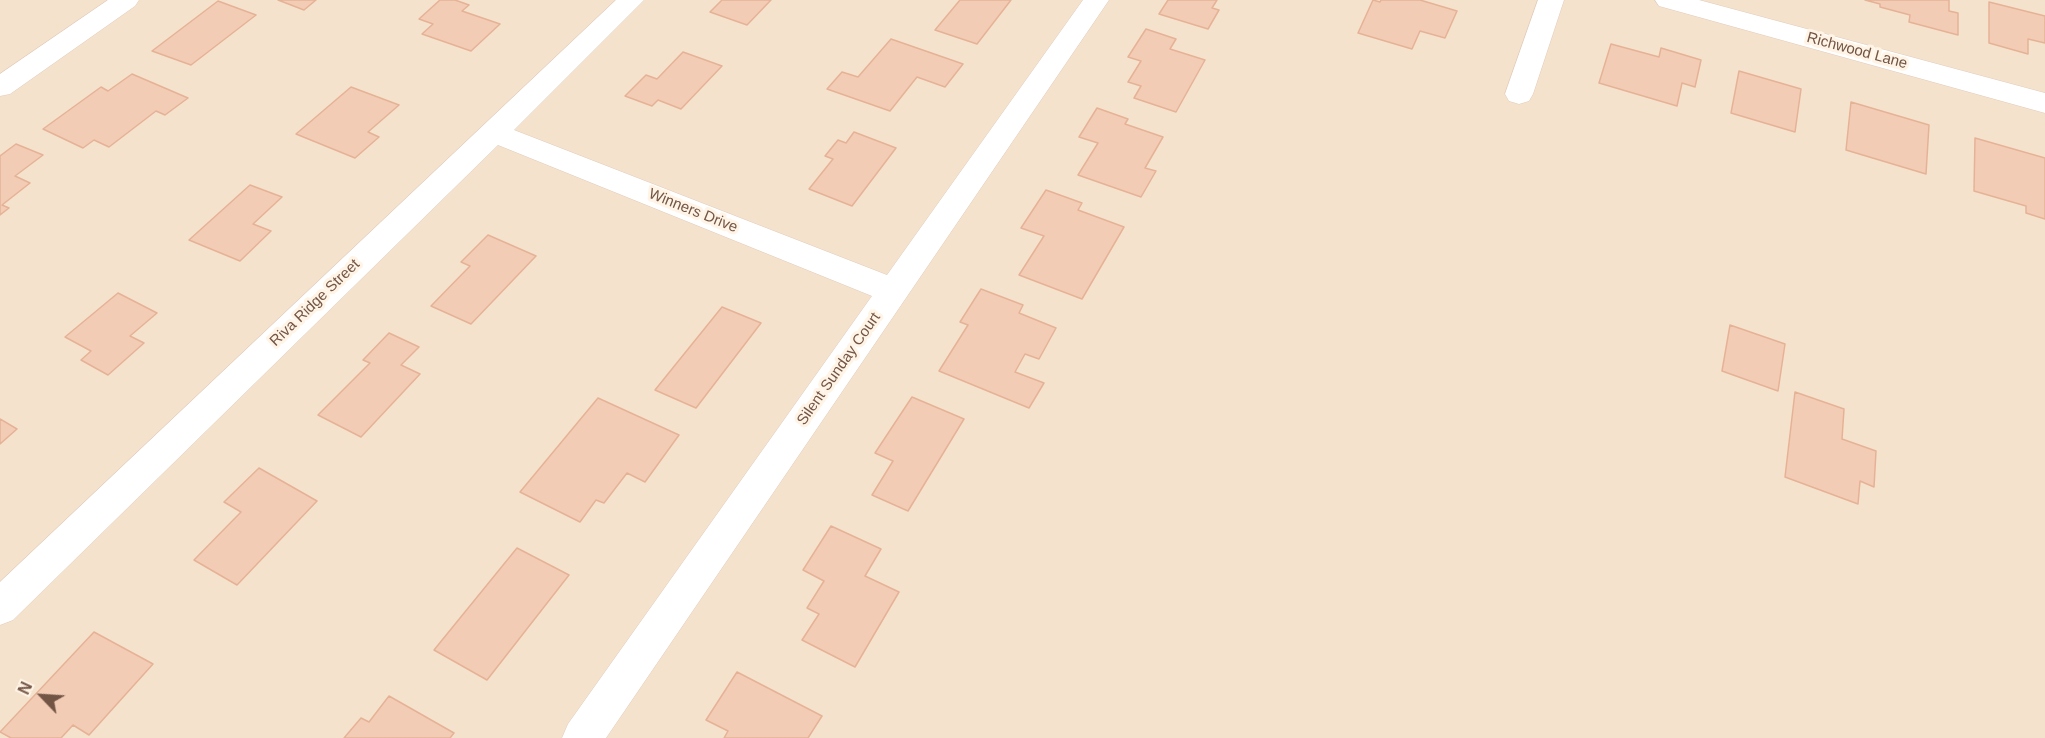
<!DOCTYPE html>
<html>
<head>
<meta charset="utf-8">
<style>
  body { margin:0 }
  #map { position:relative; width:2045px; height:738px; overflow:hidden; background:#fdf0df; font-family:Helvetica,sans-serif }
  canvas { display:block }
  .north { position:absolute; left:12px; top:666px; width:60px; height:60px; -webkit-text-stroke:4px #fff4e5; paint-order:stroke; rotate:295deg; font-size:16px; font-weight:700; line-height:24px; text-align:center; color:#735546 }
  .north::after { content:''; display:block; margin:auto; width:21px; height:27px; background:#735546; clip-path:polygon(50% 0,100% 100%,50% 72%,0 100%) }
</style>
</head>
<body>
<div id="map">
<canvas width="2045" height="738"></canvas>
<div class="north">N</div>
</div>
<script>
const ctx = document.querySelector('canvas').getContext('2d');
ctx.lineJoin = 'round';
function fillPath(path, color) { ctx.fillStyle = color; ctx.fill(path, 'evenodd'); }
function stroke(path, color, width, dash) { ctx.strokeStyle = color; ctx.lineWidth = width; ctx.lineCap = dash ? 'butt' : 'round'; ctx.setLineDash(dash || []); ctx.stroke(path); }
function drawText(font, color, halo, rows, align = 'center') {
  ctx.font = font + ' Helvetica,sans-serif'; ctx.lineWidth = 6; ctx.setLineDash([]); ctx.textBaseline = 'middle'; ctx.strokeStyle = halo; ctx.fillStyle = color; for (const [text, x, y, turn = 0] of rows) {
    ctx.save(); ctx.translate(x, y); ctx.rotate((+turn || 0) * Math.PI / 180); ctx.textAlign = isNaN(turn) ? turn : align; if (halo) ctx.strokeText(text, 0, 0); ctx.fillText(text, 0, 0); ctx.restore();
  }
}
fillPath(new Path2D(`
  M0 0H2045V738H0Z`), '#f4e2cd');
const building = new Path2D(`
  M278 0H316L304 10Z
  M440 0H455L469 5 462 11 500 24 471 51 422 34 433 24 419 19Z
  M722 0H771L747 25 710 12Z
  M960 0H1011L977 44 935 30Z
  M1168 0H1217L1212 8 1219 10 1208 29 1159 14Z
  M1373 0 1380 2 1381 0H1420L1457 11 1445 38 1420 31 1412 49 1358 33Z
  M1865 0H1949V11L1958 13V35L1909 22 1910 15 1880 7V4Z
  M218 1 256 15 191 65 152 51Z
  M1989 2 2045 16V43L2028 39V54L1989 43Z
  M1146 29 1176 39 1170 49 1205 60 1176 112 1134 98 1141 86 1128 82 1141 61 1128 57Z
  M891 39 963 64 945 87 917 77 890 111 827 89 842 72 858 77Z
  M1611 44 1659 57 1661 48 1701 60 1695 87 1682 83 1677 106 1599 83Z
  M683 52 722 66 681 109 658 100 652 106 625 96 646 75 657 79Z
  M1739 71 1801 89 1795 132 1731 113Z
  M132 74 188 98 165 115 156 111 109 147 94 140 83 148 43 129 101 87 108 91Z
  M351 87 399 105 368 132 379 137 355 158 296 134Z
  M1851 102 1929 125 1926 174 1846 150Z
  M1097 108 1128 119 1125 124 1163 137 1145 168 1156 171 1141 197 1078 175 1098 143 1079 137Z
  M854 132 896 148 852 206 809 189 833 159 825 156 838 140 846 143Z
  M1975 138 2045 158V219L2026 213V206L1974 191Z
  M16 144 43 155 15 176 30 183 2 205 9 208 0 215V156Z
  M250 185 282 197 253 224 271 231 240 261 189 240Z
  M1046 190 1082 203 1078 210 1124 227 1082 299 1019 275 1044 236 1021 228Z
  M488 235 536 256 471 324 431 306 470 266 461 262Z
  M981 289 1023 305 1019 313 1056 328 1039 359 1025 354 1015 372 1044 383 1029 408 939 371 968 325 960 322Z
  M118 293 157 313 130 336 144 343 108 375 81 360 91 351 65 337Z
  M722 307 761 323 696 408 655 390Z
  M1730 325 1785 344 1778 391 1722 371Z
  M389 333 419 347 401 365 420 374 361 437 318 415 370 363 363 360Z
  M1795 392 1844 409 1842 439 1876 451 1874 487 1860 481 1858 504 1785 477Z
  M912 397 964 419 908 511 872 495 893 461 875 453Z
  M598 398 679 435 645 482 627 473 604 503 596 500 580 522 520 492Z
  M0 419 17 429 0 444Z
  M259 468 317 501 237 585 194 560 241 512 224 502Z
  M831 526 881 549 865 576 899 592 855 667 802 640 819 614 807 608 824 581 803 570Z
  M517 548 569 575 487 680 434 650Z
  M94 632 153 664 89 735 73 725 61 738H11L0 732Z
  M737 672 822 716 808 738H724L728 731 706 720Z
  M389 696 454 733 450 738H344L361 718 369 722Z`);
fillPath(building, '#f3ccb6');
stroke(building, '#e6b296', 1.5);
const minor = new Path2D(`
  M108 0H139L135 6 10 94 0 96V74Z
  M616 0H644L514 130 887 275 1083 0H1109L606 738H562L568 724 872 296 498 145 13 620 0 625V582Z
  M1538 0H1564L1533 94 1529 101 1519 104 1509 101 1505 94Z
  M1655 0H1699L2045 93V113L1659 6Z`);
stroke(minor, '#e1ccbb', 1);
fillPath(minor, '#fff');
drawText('15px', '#735546', '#fff4e5', [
  ["Richwood Lane",1857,51,15],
  ["Winners Drive",693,211,22],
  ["Riva Ridge Street",315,303,-44],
  ["Silent Sunday Court",839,369,-55]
]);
</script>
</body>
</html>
